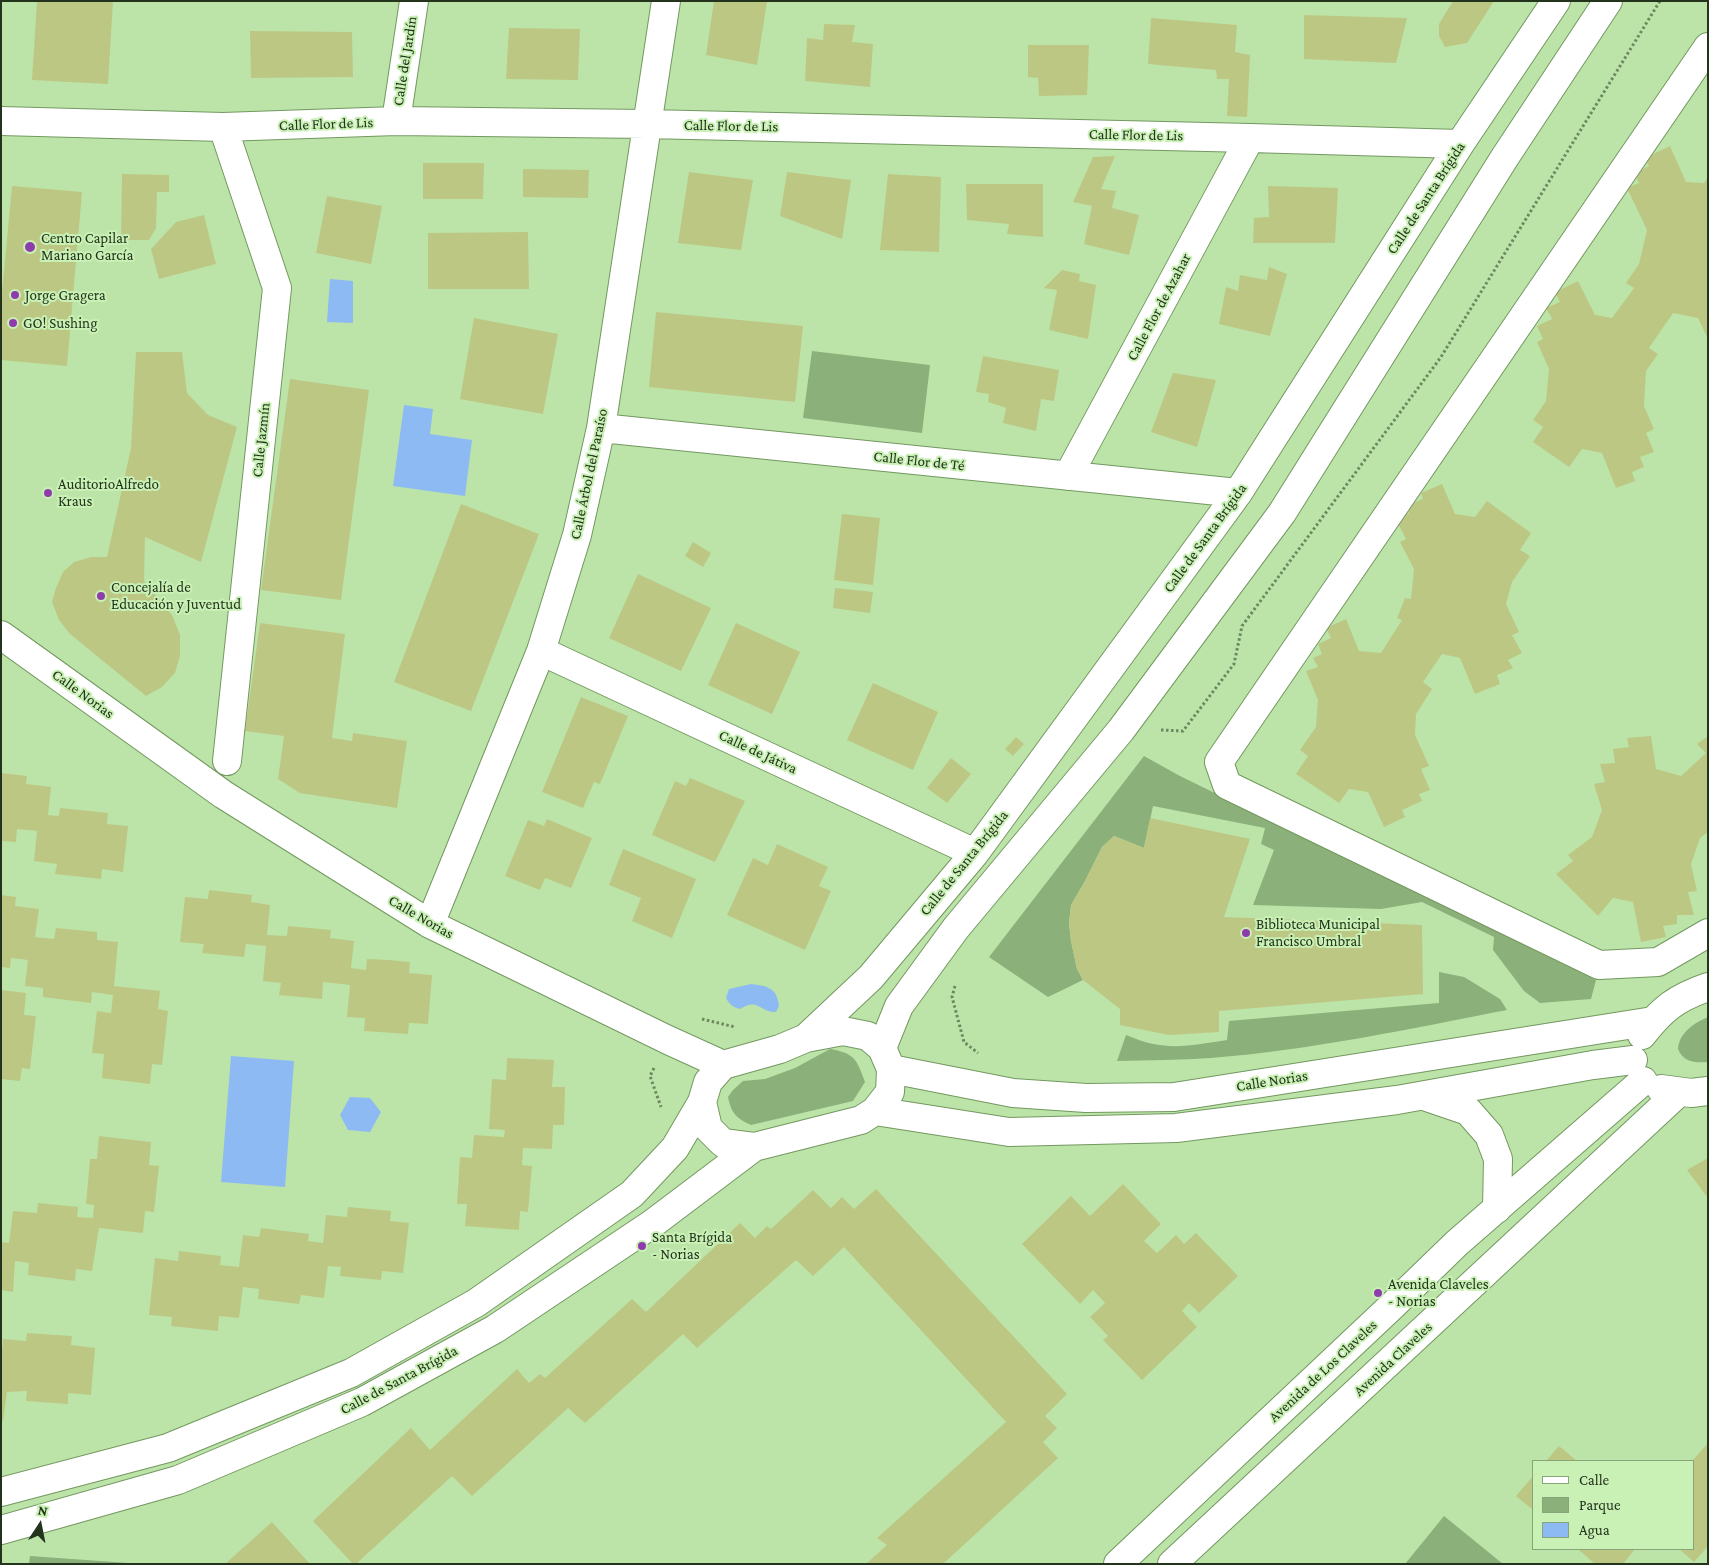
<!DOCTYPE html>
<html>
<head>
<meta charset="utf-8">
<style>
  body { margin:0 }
  #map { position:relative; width:1709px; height:1565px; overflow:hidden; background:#bce4a8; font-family:"Crimson Pro",serif }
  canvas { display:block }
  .frame { position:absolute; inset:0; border:2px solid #23331c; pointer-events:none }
  .legend { position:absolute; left:1532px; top:1460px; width:162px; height:90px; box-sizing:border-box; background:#c9f1b5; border:1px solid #87a578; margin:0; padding:6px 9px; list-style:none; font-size:15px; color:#23331c }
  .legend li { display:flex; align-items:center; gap:10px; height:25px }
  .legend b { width:25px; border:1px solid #87a578 }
  .north { position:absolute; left:15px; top:1500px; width:50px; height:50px; -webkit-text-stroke:4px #c9f1b5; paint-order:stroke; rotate:11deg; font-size:14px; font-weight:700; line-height:20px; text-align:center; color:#23331c }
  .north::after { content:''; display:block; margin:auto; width:18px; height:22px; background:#23331c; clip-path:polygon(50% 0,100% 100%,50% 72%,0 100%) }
</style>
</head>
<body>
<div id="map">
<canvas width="1709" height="1565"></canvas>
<div class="frame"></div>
<ul class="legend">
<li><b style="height:6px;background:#fff"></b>Calle</li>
<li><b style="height:14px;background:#8bb079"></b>Parque</li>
<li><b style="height:14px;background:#8ebaf3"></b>Agua</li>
</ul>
<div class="north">N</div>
</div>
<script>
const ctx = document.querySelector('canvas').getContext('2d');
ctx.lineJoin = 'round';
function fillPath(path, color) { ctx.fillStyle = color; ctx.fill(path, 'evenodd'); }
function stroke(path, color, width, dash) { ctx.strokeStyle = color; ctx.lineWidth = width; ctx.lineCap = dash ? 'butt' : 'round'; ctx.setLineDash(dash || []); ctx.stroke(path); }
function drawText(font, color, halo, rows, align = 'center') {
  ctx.font = font + ' "Crimson Pro",serif'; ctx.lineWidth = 4; ctx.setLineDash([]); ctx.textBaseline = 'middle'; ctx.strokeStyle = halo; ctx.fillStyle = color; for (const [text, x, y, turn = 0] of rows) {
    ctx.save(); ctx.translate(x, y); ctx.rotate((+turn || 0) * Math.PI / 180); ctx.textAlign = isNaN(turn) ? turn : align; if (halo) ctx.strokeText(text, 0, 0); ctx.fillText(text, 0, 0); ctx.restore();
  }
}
fillPath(new Path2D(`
  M812 351 930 365 922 433 803 418Z
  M1144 756 1180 776 1596 980 1591 999 1540 1003 1524 991 1493 950 1494 937 1422 902 1381 909 1253 905 1274 850 1261 844 1265 828 1153 806 1144 848 1114 836 1102 847 1085 881 1071 905 1069 923 1071 941 1077 969 1083 980 1048 997 989 957Z
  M1439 972 1464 977 1500 999 1507 1010C1409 1029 1311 1050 1211 1058 1180 1060 1148 1060 1117 1061L1126 1035C1165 1052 1187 1046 1227 1040L1229 1021 1439 1003Z
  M1708 1017V1062C1695 1063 1683 1062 1678 1049 1679 1033 1694 1023 1708 1017Z
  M830 1049C855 1053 857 1060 865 1082L853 1101 751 1125C737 1119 731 1113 728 1097L733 1090 743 1081 765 1079 795 1068Z
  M1444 1516 1503 1564H1405Z
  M30 1556 142 1564H29Z`), '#8bb079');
fillPath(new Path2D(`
  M330 279 353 281V323L327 322Z
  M404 405 433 409 430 434 472 440 465 496 393 486Z
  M751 984C768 986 777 988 779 1006L776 1012C760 1013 759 997 740 1009 733 1007 730 1005 726 998L729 989Z
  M231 1056 294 1061 285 1187 221 1182Z
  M350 1097 370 1098 381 1112 370 1132 348 1130 340 1115Z`), '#8ebaf3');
fillPath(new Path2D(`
  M37 1H113L108 84 32 80Z
  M714 1 767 2 757 65 706 55Z
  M1453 1H1494L1467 43 1445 47 1439 36V24Z
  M1304 15 1407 18 1396 63 1304 59Z
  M1151 18 1237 25 1235 52 1250 55 1247 117 1227 116 1229 79H1217L1216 70 1148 64Z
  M824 24 855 25 852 42 873 44 870 87 805 81 807 38 823 40Z
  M509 28 580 29 578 80 506 79Z
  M250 31 352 32 353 77 251 78Z
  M1028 45H1089L1087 95 1039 96 1038 78 1028 77Z
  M1670 146 1686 182 1704 183 1708 177V339L1698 318 1673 313 1649 348 1658 354 1646 371 1644 406 1654 429 1646 433 1654 452 1640 457 1644 467 1632 472 1635 481 1616 488 1602 453 1582 449 1569 467 1533 442 1543 427 1533 420 1546 401 1549 369 1537 342 1543 339 1537 326 1552 319 1546 308 1560 302 1555 292 1578 281 1595 315 1612 318 1634 288 1626 283 1639 264 1647 230 1627 188 1639 183 1634 173 1649 166 1645 158Z
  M1115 156 1101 189 1116 191 1112 208 1139 215 1129 255 1084 244 1092 206 1073 202 1093 157Z
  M423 163H484L483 199H423Z
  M523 169 589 170 588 198 523 197Z
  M689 172 753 180 741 250 678 243Z
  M787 172 851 180 842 239 780 216Z
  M122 174 169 175V192H157L156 228 149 240H121Z
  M888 174 941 177 939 252 880 250Z
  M966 184H1043V237L1007 234 1009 224 967 220Z
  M12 186 82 192 67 366 1 360V303Z
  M1268 186 1338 188 1335 243H1253L1254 218 1269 217Z
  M327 196 382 206 371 264 316 253Z
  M204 215 216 264 159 279 151 249 176 222Z
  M528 232 529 289H428V233Z
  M1269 267 1287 274 1270 336 1219 324 1226 287 1238 291 1240 275 1267 280Z
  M1062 270 1080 274 1079 281 1096 285 1088 339 1049 330 1057 290 1044 288Z
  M656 312 803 326 795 402 649 387Z
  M474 318 558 334 543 414 460 399Z
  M136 352H182L187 393 208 415 237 427 201 562 145 537 144 581 172 615 180 635V656L175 673 162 687 146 696 70 634 59 620 52 602 56 588 63 572 74 562 91 557H107L131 448Z
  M983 356 1059 370 1054 401 1041 399 1036 431 1003 423 1006 408 988 402 989 394 976 392Z
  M1173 373 1216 380 1197 447 1151 432Z
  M290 379 369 390 341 600 261 590Z
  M1442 484 1455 514 1475 517 1487 501 1531 533 1520 550 1530 556 1512 582 1506 604 1519 632 1512 635 1522 653 1508 660 1513 668 1497 675 1500 684 1475 694 1460 658 1442 654 1423 682 1432 689 1416 714 1415 735 1429 766 1421 769 1430 790 1419 794 1422 801 1402 810 1405 817 1384 827 1368 792 1349 789 1339 803 1296 774 1308 756 1300 750 1316 727 1318 700 1306 671 1318 667 1313 658 1322 654 1318 644 1331 638 1326 628 1346 619 1359 651 1381 653 1402 620 1397 618 1405 598 1411 599 1414 569 1400 542 1406 539 1395 518 1409 513 1408 505 1423 499 1421 493Z
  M461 504 539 534 471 711 394 682Z
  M842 514 880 518 873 585 834 580Z
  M693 542 711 553 703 567 685 556Z
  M638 574 711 608 681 671 609 638Z
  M835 588 873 592 870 613 833 608Z
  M260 623 345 634 332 738 352 741 353 733 407 741 397 808 300 793 278 779 284 736 245 731Z
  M736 623 800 652 772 714 708 685Z
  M873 683 938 712 913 770 847 740Z
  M581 697 628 716 600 784 594 782 583 808 542 792Z
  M1651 736 1656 769 1681 776 1706 753 1697 744 1708 736V832L1700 838 1691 864 1697 891 1688 892 1694 915H1677V924L1663 926 1666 937 1641 942 1633 902 1613 898 1598 916 1556 874 1573 861 1568 855 1592 837 1602 810 1594 784 1605 782 1600 764 1615 763 1613 749 1629 747 1627 738Z
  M1016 737 1024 744 1013 756 1005 749Z
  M951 758 971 774 947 803 927 788Z
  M1 773 27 776 26 784 51 787 48 815 59 816 60 808 108 813 107 824 128 826 123 872 102 869 101 879 55 874 57 864 34 861 37 831 17 829 16 842 1 841Z
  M690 778 745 801 715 862 652 835 675 781 686 786Z
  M1150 818 1250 839 1224 917 1422 925 1423 994 1219 1011V1032L1169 1035 1120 1025V1009L1083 980 1077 969 1071 941 1069 923 1071 905 1085 881 1102 847 1114 836 1144 848Z
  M547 819 592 838 571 888 545 878 540 890 505 876 528 820 544 826Z
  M777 844 828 867 819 886 831 891 805 950 727 915 753 858 768 865Z
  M623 849 696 879 672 938 632 921 641 898 609 885Z
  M209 890 252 895 251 902 270 905 267 935 287 936 288 926 331 930 330 938 354 941 351 968 366 970 367 959 389 960 410 962 409 973 432 975 428 1024 409 1023 408 1034 364 1031 365 1018 347 1017 350 985 323 982 322 999 279 995 281 983 263 981 266 946 246 944 244 957 202 953 204 944 180 942 185 897 208 899Z
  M1 895 16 897 15 906 39 909 35 937 54 939 56 928 97 932V940L118 942 114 986 160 991 158 1009 168 1011 162 1065 152 1064 150 1084 102 1078 104 1054 92 1053 97 1011 111 1013 113 995 92 992 91 1003 43 997V988L25 986 28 960 11 958 10 968 1 967Z
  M1 990 26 993 24 1015 36 1016 30 1069 22 1068 20 1081 1 1079Z
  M507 1058 554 1060 552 1087H565L564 1125H553L552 1149 523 1148 522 1165 532 1166 528 1212 520 1211 519 1230 465 1226 467 1204H457L460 1157 472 1158 474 1135 504 1137 505 1130 489 1129 492 1079 506 1080Z
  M99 1136 151 1142 149 1165 159 1166 154 1212 145 1211 143 1233 99 1228 92 1271 76 1269 75 1281 28 1275 29 1263 15 1261 13 1292 1 1290V1242L9 1243 13 1211 37 1213 38 1203 78 1207 77 1217 93 1218 94 1205 86 1204 90 1159H97Z
  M1708 1158V1198L1687 1170Z
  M1123 1184 1161 1224 1144 1241 1157 1253 1176 1235 1184 1244 1196 1233 1238 1276 1199 1313 1189 1303 1182 1311 1197 1327 1142 1380 1103 1340 1108 1336 1090 1317 1105 1303 1093 1290 1080 1304 1022 1244 1071 1196 1090 1216Z
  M876 1189 1067 1394 1045 1416 1057 1428 1043 1442 1058 1458 943 1564H866L887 1545 877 1538 1006 1422 844 1247 813 1276 796 1260 697 1348 683 1334 585 1423 568 1408 472 1496 452 1476 356 1564H353L313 1521 411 1428 430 1450 517 1369 529 1383 540 1374 545 1378 632 1299 646 1312 740 1223 755 1238 767 1226 771 1229 813 1190 831 1208 842 1197 854 1209Z
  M348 1207 391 1211 390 1221 409 1223 403 1273 382 1271 381 1280 340 1276 341 1267 328 1266 324 1298 301 1295 299 1304 258 1299 259 1289 243 1287 239 1318 219 1316 218 1331 171 1326 172 1317 149 1315 155 1258 178 1261 179 1251 221 1256 220 1265 239 1267 243 1235 259 1237 261 1228 309 1234 308 1241 323 1243 326 1215 347 1217Z
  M27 1333 72 1336 71 1345 95 1348 91 1395 68 1393V1404L26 1401 27 1391 7 1392 3 1421 1 1420V1362L3 1339 26 1341Z
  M1708 1443V1546L1694 1562 1679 1549H1693V1460Z
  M1559 1446 1577 1461H1546Z
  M1533 1476V1510L1516 1496Z
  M272 1522 310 1564H225Z
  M1578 1549H1635L1623 1564H1595Z`), '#bdc784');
const minor = new Path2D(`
  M1708 47 1219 762 1227 785 1599 965 1658 962 1708 933
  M1 121 223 127 396 121 647 124 1250 138 1460 144
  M396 121 414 1
  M223 127 277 288 227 761
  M601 428 1238 493
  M1068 476 1250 138
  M1 635 224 795 430 924 668 1040 723 1065 780 1049 806 1038 843 1031 868 1036 882 1048 891 1069 890 1092 875 1111 861 1120 754 1147 723 1143 708 1128 702 1102 708 1082 723 1065
  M541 651 975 853
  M430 924 541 651 577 535 601 428 666 1
  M1642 1035C1662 1009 1676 998 1708 987
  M806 1038 871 977 975 853 1238 493 1460 144 1556 1
  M882 1048 899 1006 956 928 1121 730 1282 513 1505 157 1608 1
  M891 1069 1013 1093 1086 1098 1174 1097 1653 1021
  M1661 1089 1691 1093 1708 1091
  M1424 1096 1468 1111 1489 1135 1498 1159 1497 1209
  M875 1111 1009 1132 1176 1128 1397 1100 1593 1065 1633 1060
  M1 1492 168 1448 351 1373 476 1303 632 1194 675 1148 702 1102
  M1 1530 178 1480 362 1402 495 1329 652 1224 754 1147
  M1118 1564 1392 1306 1457 1243 1643 1081
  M1172 1564 1679 1092`);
stroke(minor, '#739860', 30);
stroke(new Path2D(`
  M1161 730 1183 731 1234 664 1242 626 1441 357 1660 1
  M955 986 952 997 964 1042 978 1053
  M702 1019 735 1027
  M654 1068 650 1076 661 1107`), '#6d885f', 3, [2.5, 2.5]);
stroke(minor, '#fff', 28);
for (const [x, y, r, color] of [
  [30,247,6,"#8e3cac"],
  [15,295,5,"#8e3cac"],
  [13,323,5,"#8e3cac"],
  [48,493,5,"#8e3cac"],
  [101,596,5,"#8e3cac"],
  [1246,933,5,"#8e3cac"],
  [642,1246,5,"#8e3cac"],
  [1378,1293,5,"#8e3cac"]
]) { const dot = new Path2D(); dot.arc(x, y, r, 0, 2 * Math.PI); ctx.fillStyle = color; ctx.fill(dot); stroke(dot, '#c9f1b5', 2); }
drawText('15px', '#23331c', '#c9f1b5', [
  ["Calle del Jardín",405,61,-81],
  ["Calle Flor de Lis",326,124,-2],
  ["Calle Flor de Lis",731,126,1],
  ["Calle Flor de Lis",1136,135,1],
  ["Calle de Santa Brígida",1426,198,-57],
  ["Calle Flor de Azahar",1159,307,-62],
  ["Calle Jazmín",261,440,-84],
  ["Calle Flor de Té",919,461,6],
  ["Calle Árbol del Paraíso",589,474,-78],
  ["Calle de Santa Brígida",1205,538,-54],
  ["Calle Norias",83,694,36],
  ["Calle de Játiva",758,752,25],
  ["Calle de Santa Brígida",964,863,-51],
  ["Calle Norias",421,917,30],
  ["Calle Norias",1272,1081,-9],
  ["Avenida Claveles",1393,1359,-43],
  ["Avenida de Los Claveles",1323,1371,-43],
  ["Calle de Santa Brígida",399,1380,-28]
]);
drawText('15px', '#23331c', '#c9f1b5', [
  ["Centro Capilar",41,238],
  ["Mariano García",41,255],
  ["Jorge Gragera",25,295],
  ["GO! Sushing",23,323],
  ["AuditorioAlfredo",58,484],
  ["Kraus",58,501],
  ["Concejalía de",111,587],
  ["Educación y Juventud",111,604],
  ["Biblioteca Municipal",1256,924],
  ["Francisco Umbral",1256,941],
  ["Santa Brígida",652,1237],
  ["- Norias",652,1254],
  ["Avenida Claveles",1388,1284],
  ["- Norias",1388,1301]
], 'left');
</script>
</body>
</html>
